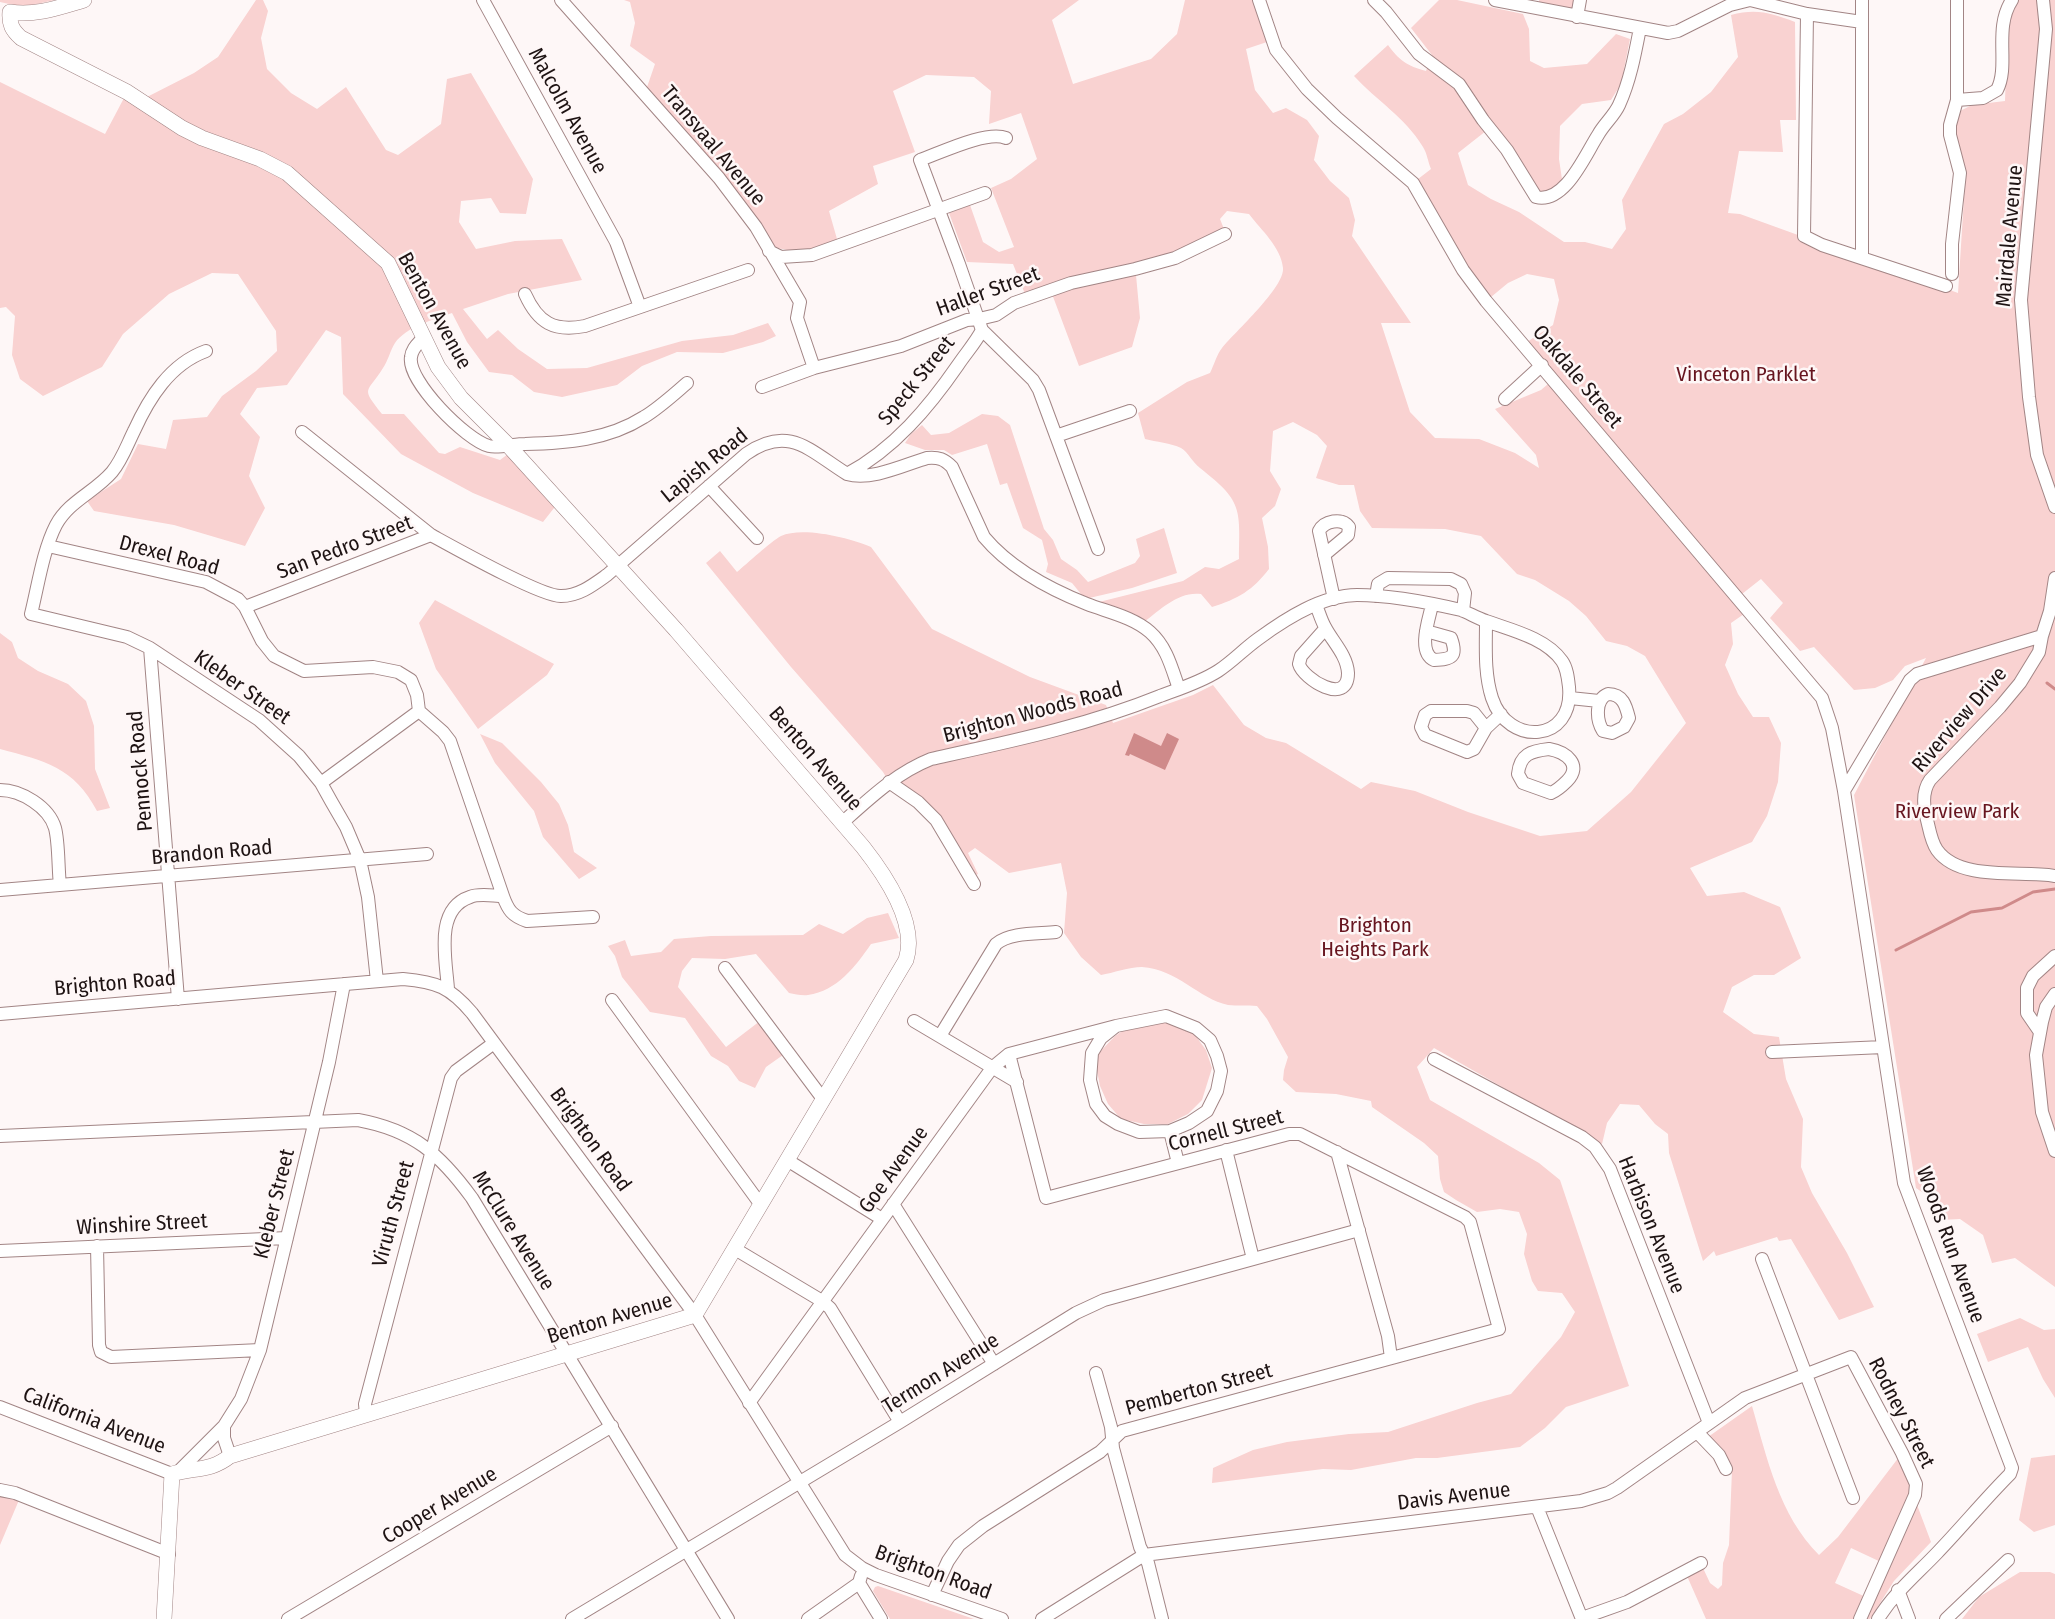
<!DOCTYPE html>
<html>
<head>
<meta charset="utf-8">
<style>
  body { margin:0 }
  canvas { display:block; background:#fef7f7 }
</style>
</head>
<body>
<canvas width="2055" height="1619"></canvas>
<script>
const ctx = document.querySelector('canvas').getContext('2d');
ctx.lineJoin = 'round';
function fillPath(path, color) { ctx.fillStyle = color; ctx.fill(path, 'evenodd'); }
function stroke(path, color, width, dash) { ctx.strokeStyle = color; ctx.lineWidth = width; ctx.lineCap = dash ? 'butt' : 'round'; ctx.setLineDash(dash || []); ctx.stroke(path); }
function drawText(font, color, halo, rows, align = 'center') {
  ctx.font = font + ' "Fira Sans Condensed",sans-serif'; ctx.lineWidth = 5; ctx.setLineDash([]); ctx.textBaseline = 'middle'; ctx.strokeStyle = halo; ctx.fillStyle = color; for (const [text, x, y, turn = 0] of rows) {
    ctx.save(); ctx.translate(x, y); ctx.rotate((+turn || 0) * Math.PI / 180); ctx.textAlign = isNaN(turn) ? turn : align; if (halo) ctx.strokeText(text, 0, 0); ctx.fillText(text, 0, 0); ctx.restore();
  }
}
fillPath(new Path2D(`
  M0 0H55L23 7 0 2Z
  M256 0H263L268 11 261 38 267 69 291 93 317 109 346 87 386 150 398 155 441 124 447 79 471 73 533 179 526 214 500 213 491 198 461 201 459 222 476 249 515 241 562 239 582 280 508 294 463 309 487 339 498 330 518 349 547 369 587 368 682 341 733 335 768 323 776 336 763 342 723 353 677 352 642 366 617 385 562 397 534 392 512 375 489 372 467 342 452 313C433 320 406 327 395 343 390 351 388 361 383 368 367 394 360 386 382 414H404L439 453 445 454 460 447 500 460 512 451 558 503 543 522 473 493 401 454 343 394 341 337 326 330 287 385 257 388 240 414 260 437 249 476 265 508 245 546 174 525 94 511 87 501 121 479 138 444 166 449 173 420 207 417 222 396 256 371 277 351 276 331 238 274 212 273 169 294 123 334 102 367 43 396 20 379 12 355 15 316 6 307 0 308V82L105 134 124 98 147 97 194 73 218 57Z
  M624 0H1079L1052 20 1073 84 1151 59 1177 34 1185 0H1256L1270 41 1246 49 1255 90 1273 113 1286 108 1307 120 1319 136 1314 160 1330 181 1349 198 1355 220 1352 236 1411 323H1381L1410 412 1435 438 1479 439 1515 453 1539 468 1536 455 1495 409 1541 390 1548 384 1675 531 1744 614 1731 623 1733 644 1725 665 1738 694 1753 717H1769L1781 743 1778 782 1767 816 1752 842 1690 868 1707 896 1744 892 1780 907 1801 958 1774 975H1754L1732 987 1723 1012 1754 1034 1779 1037 1786 1079 1803 1119 1801 1167 1812 1193 1847 1253 1874 1307 1839 1320 1791 1239 1779 1241 1777 1237 1716 1256 1714 1251 1703 1261 1669 1153 1668 1134 1655 1124 1639 1105 1620 1104 1607 1123 1602 1144 1434 1048 1417 1067 1430 1100 1539 1163 1560 1180 1629 1386 1566 1407 1545 1428 1520 1447 1437 1458H1416L1351 1470 1323 1469 1212 1483 1213 1468 1253 1450 1287 1442 1349 1434 1388 1432 1477 1403 1511 1394 1561 1337 1575 1312 1562 1293 1538 1291 1532 1281 1524 1254 1527 1234 1519 1212 1500 1209 1477 1212 1456 1200 1444 1192 1440 1179 1438 1156 1424 1143 1372 1107 1371 1101 1336 1094 1296 1092 1283 1080 1284 1070 1288 1057 1267 1019 1257 1006C1247 1005 1237 1006 1228 1005 1199 999 1177 969 1142 967 1129 967 1113 973 1101 975L1081 957 1064 933 1067 893 1061 863 1009 873 975 848 968 853 978 874 965 880 955 857 922 811 893 789 883 772 791 667 706 563 720 551 737 572C748 563 770 542 781 536 802 526 851 538 871 547L932 629 1030 677 1106 705 1113 723 1193 695 1213 685 1244 725 1266 738 1286 743 1361 789 1371 782 1415 791 1468 812 1540 836 1587 831 1631 792 1686 723 1645 656 1627 646 1606 641 1586 616 1569 601 1535 580 1517 574 1481 536 1445 529 1372 528 1360 511 1354 485H1339L1316 478 1327 446 1317 435 1293 422 1273 431 1270 471 1281 489 1275 506 1262 518 1268 547 1269 569C1253 590 1238 599 1212 607L1201 594C1179 591 1161 609 1144 622L1095 603 1183 581 1205 567 1219 569 1239 559C1240 507 1242 501 1200 468 1193 463 1188 452 1181 448 1171 443 1156 442 1145 439L1138 413 1187 382 1210 373C1214 365 1217 354 1222 348 1235 332 1285 287 1283 268 1281 247 1261 230 1249 214L1227 211 1220 219 1228 239 1182 262 1136 275 1140 318 1132 347 1079 366 1049 286 1025 294 1013 264 967 262 949 213 970 205 983 242 999 252 1014 247 991 188 1011 179 1037 159 1021 113 989 124 991 91 974 77 926 75 893 91 915 152 873 166 878 184 829 211 837 239C809 251 803 256 772 246 742 187 690 139 646 90L655 64 630 46 635 23 630 2Z
  M1439 0H1457L1523 14 1529 29 1530 61 1544 68 1587 64 1616 34 1630 39 1621 84 1611 100 1582 104 1560 126 1559 159 1563 186 1537 195 1491 127 1458 153 1468 185 1491 199 1519 212 1564 242H1585L1612 249 1626 229 1622 200 1664 124 1683 114 1711 92 1738 57 1731 15C1756 8 1772 13 1795 22L1796 120H1780L1783 152 1739 151 1728 213 1740 214 1958 293 1965 182 1957 142 1956 113 1972 105 2005 101 2008 16 2017 0H2055V1287L2015 1258 1992 1263 1983 1235 1960 1219 1940 1220 1936 1202 1916 1188 1854 795 1926 658 1905 666 1893 680 1875 688 1854 690 1814 647 1800 651 1770 618 1783 603 1761 579 1742 594 1527 342 1553 325 1559 300 1554 279 1527 274 1508 283 1485 302 1409 186 1431 169C1428 162 1427 153 1423 147 1405 117 1377 101 1354 76L1388 45C1399 60 1407 66 1426 71L1432 55 1411 28Z
  M1539 0H1577L1575 11 1539 3Z
  M982 414 998 416 1010 425 1044 529 1053 540 1061 559 1077 570 1088 582 1135 563 1140 556 1136 539 1164 528 1177 573 1132 588 1085 599 1072 583 1046 572 1048 564 1042 540 1023 528 1007 483 1000 485 987 444 952 455 944 450H925L905 443 911 434 922 425 931 435 949 433Z
  M435 600 554 664 547 675 478 729 436 669 419 623Z
  M0 633 12 642 18 658 38 671 68 684 86 701 94 726 95 769 110 808 97 811C74 767 45 761 0 749Z
  M480 734 502 743 541 782 559 804 568 825 574 852 597 868 579 879 543 837 534 811 495 763Z
  M888 913 899 938 871 944C856 966 837 991 808 995 802 996 795 994 789 993L756 954 725 959 692 958 682 971 678 987 726 1047 760 1021 783 1055 766 1067 755 1088 739 1081 728 1066 711 1056 685 1018 650 1012 622 977 615 956 608 946 625 940 631 956 661 952 674 939 711 936 803 935 819 924 843 934 867 918Z
  M1166 1022 1192 1031 1206 1050 1212 1068 1202 1100 1188 1114 1168 1124H1144L1121 1119 1108 1104 1100 1086 1097 1071 1098 1054 1115 1036 1127 1028Z
  M2020 1318 2044 1330 2055 1329V1398L2043 1379 2028 1347 1988 1362 1977 1334Z
  M1752 1406C1767 1458 1779 1515 1819 1555L1838 1537 1899 1457 1931 1542 1894 1581 1870 1619H1706L1687 1576 1703 1568 1710 1583 1718 1589 1722 1585 1723 1563 1729 1545 1732 1470 1708 1437ZM1851 1548 1883 1563 1868 1598 1835 1583Z
  M2055 1455V1525L2034 1532 2019 1520 2031 1458Z
  M0 1493 19 1500 0 1545Z
  M2020 1572H2050L2055 1574V1619H1962L1979 1597Z
  M878 1586 974 1619H890L873 1591 875 1587Z`), '#f9d2d1');
fillPath(new Path2D(`
  M1134 733 1161 746 1167 733 1179 739 1165 770 1130 754 1129 756 1125 755Z`), '#cf8a8a');
stroke(new Path2D(`
  M2047 683 2055 689
  M1896 950 1971 912 2002 908 2033 892 2055 889`), '#cf8a8a', 3);
const minor = new Path2D(`
  M483 0 616 242 640 307
  M561 0 719 178 756 227 800 302 797 318 814 368
  M1259 0 1276 50 1307 89 1337 118 1413 183 1463 270 1486 301 1822 698 1832 728 1844 791 1904 1183 2012 1468 2010 1474C1985 1499 1962 1527 1937 1553 1916 1575 1894 1593 1878 1619
  M1374 0 1386 12 1419 54 1459 84 1483 120 1507 150 1536 197C1565 204 1585 155 1598 135 1604 124 1614 116 1619 105 1630 81 1635 54 1640 28
  M1495 0 1668 33 1678 31 1730 5 1750 0 1807 14 1862 22
  M2043 0 2046 29 2021 300 2029 397 2037 455 2055 507
  M1807 14 1804 236 1822 245 1946 286
  M1577 17 1580 0
  M1957 100 1983 98 1997 90C2010 65 1993 29 2012 0
  M769 251 781 257 812 255 985 193
  M1862 258V0
  M1952 274V244L1960 173 1950 135V125L1957 100V0
  M525 294C538 323 554 332 585 326L748 270
  M982 330 1033 380 1039 390 1098 549
  M423 338C418 344 412 348 411 357 407 381 466 440 489 446 498 448 515 444 525 444 566 443 608 440 644 417 659 408 673 395 687 383
  M206 351C170 364 149 398 134 431 127 445 122 460 112 472 95 492 69 501 56 525 43 550 38 586 31 614L127 637 150 648 259 720 299 756 321 783 331 801 346 827 360 860 368 897 377 981
  M762 387 814 368 901 346 967 320 979 319 996 315 1014 303 1071 283 1135 269 1175 258 1225 234
  M1505 399 1542 365
  M302 432 431 535
  M1056 436 1130 411
  M847 474C894 449 929 407 958 365 966 353 976 342 982 330L959 264 920 160C940 153 987 130 1006 138
  M709 486 757 538
  M48 546 206 582 238 599 245 607 262 641 274 656 304 671 373 667 398 672 411 680 417 695 419 711 321 783
  M1324 555 1348 535 1349 527C1342 517 1324 521 1319 531L1334 599
  M2055 578 2050 611 2042 636 2039 652 2020 683 2000 707 1930 780C1921 793 1924 809 1928 824 1930 833 1932 843 1937 850 1960 882 2021 870 2055 876
  M1376 596 1378 584 1388 578 1451 579 1461 584 1465 593 1463 611
  M1316 605C1319 612 1321 620 1325 627 1332 641 1347 655 1348 673 1348 707 1303 679 1299 664L1301 656 1325 629
  M245 607 431 535C453 547 542 597 561 596 579 596 593 585 607 575L746 454C789 424 810 451 847 474 871 481 904 465 927 458 939 457 944 459 952 467L984 537C1010 568 1049 589 1087 604 1108 612 1133 617 1150 632 1167 647 1172 669 1179 689
  M1426 631 1451 638C1458 657 1452 659 1434 660 1417 652 1429 619 1432 605
  M150 648 178 999
  M1608 694C1623 694 1626 706 1629 718L1624 727 1612 733 1603 731C1596 720 1595 699 1608 694Z
  M1570 698 1599 701
  M419 711 443 732 450 741 503 896
  M1486 728 1474 713 1467 711H1431L1425 715 1421 727 1425 735 1467 752 1474 749 1486 728 1501 714
  M1549 749C1566 752 1583 765 1567 781 1562 786 1558 790 1551 793L1523 783 1518 774C1520 754 1531 751 1549 749Z
  M889 782 918 802 936 820 974 884
  M0 790C21 790 49 807 55 828 59 843 58 869 60 885
  M1844 791 1910 680 1917 674 2042 636
  M842 823C870 798 896 773 931 759 1008 742 1086 726 1160 696 1179 689 1201 682 1218 671 1232 662 1244 649 1258 639 1285 619 1322 595 1357 595 1388 595 1431 603 1461 610 1469 613 1477 618 1486 621 1511 630 1546 638 1562 661 1567 668 1568 678 1569 687 1574 743 1508 747 1492 698 1484 673 1486 647 1486 621
  M0 890 427 854
  M725 968 823 1099
  M448 989C446 959 434 909 470 897 479 893 493 896 503 896 508 910 512 916 527 921L593 917
  M2055 994 2046 1007 2042 1022 2036 1055 2042 1112 2055 1151
  M612 1000 761 1205
  M0 1014 403 979C437 982 450 987 472 1013L695 1315 845 1555 862 1568 876 1575 1002 1619
  M914 1021 1017 1082
  M2040 1032 2027 1013V988L2033 976 2055 956
  M940 1036 996 944C1010 932 1038 934 1056 932
  M1772 1052 1883 1047
  M1434 1059 1582 1137 1595 1147 1610 1169 1709 1423
  M1170 1131 1178 1163
  M0 1136 358 1120C413 1130 440 1154 472 1198L728 1619
  M1226 1150 1253 1259
  M1337 1152 1388 1336 1391 1358
  M787 1160 882 1219
  M893 1204 994 1364
  M97 1246 99 1345 101 1352 111 1357 260 1350
  M735 1249 822 1301 830 1308 900 1422
  M0 1251 287 1238
  M1762 1259 1853 1498
  M1096 1373 1111 1427 1113 1448 1140 1547 1148 1563 1162 1619
  M749 1403 992 1068 1009 1054 1116 1026 1166 1016 1196 1028 1210 1040 1217 1056 1221 1071 1217 1091 1207 1111 1189 1123 1170 1131 1139 1132 1118 1124 1105 1116 1096 1104 1090 1080 1092 1053 1101 1038 1116 1026
  M0 1407 172 1474
  M366 1415 365 1404 451 1078 456 1071 494 1043
  M224 1426V1438L230 1456
  M1697 1432 1719 1455 1726 1469
  M179 1471 224 1426 241 1399 260 1350 329 1062 344 984
  M0 1490 15 1493 169 1554
  M1537 1507 1582 1619
  M861 1576 859 1583 881 1619
  M1898 1590 1909 1619
  M932 1595 948 1561 959 1545 983 1526 1100 1452 1122 1431 1499 1329 1470 1222 1465 1217 1300 1134H1289L1046 1198 1009 1054
  M1582 1618 1627 1602 1701 1563
  M288 1619 612 1426
  M572 1619 900 1422 1076 1313 1104 1300 1359 1230
  M808 1619 859 1583
  M1042 1619 1144 1555 1581 1501 1608 1493 1617 1488 1745 1398 1851 1357 1902 1453 1916 1484 1915 1495 1860 1619
  M1946 1619 2008 1560`);
const major = new Path2D(`
  M84 0C60 7 36 16 10 12 9 24 12 30 21 38L127 92 182 128 202 138 260 159 287 173 388 263 438 367 461 398 507 444 676 630 863 847C885 875 918 923 906 960L695 1315 230 1456C210 1472 194 1467 172 1474L164 1619`);
stroke(minor, '#a28585', 14);
stroke(major, '#a28585', 16);
stroke(minor, '#fff', 12);
stroke(major, '#fff', 15);
drawText('21px', '#1e1313', '#fef7f7', [
  ["Malcolm Avenue",567,111,61],
  ["Transvaal Avenue",713,146,50],
  ["Mairdale Avenue",2010,236,-85],
  ["Haller Street",988,292,-20],
  ["Benton Avenue",434,311,61],
  ["Oakdale Street",1577,377,50],
  ["Speck Street",917,381,-51],
  ["Lapish Road",705,466,-39],
  ["San Pedro Street",345,548,-21],
  ["Drexel Road",169,556,15],
  ["Kleber Street",242,688,35],
  ["Brighton Woods Road",1033,713,-15],
  ["Riverview Drive",1960,720,-49],
  ["Benton Avenue",815,759,49],
  ["Pennock Road",141,771,-95],
  ["Brandon Road",212,853,-5],
  ["Brighton Road",115,984,-5],
  ["Cornell Street",1226,1131,-14],
  ["Brighton Road",590,1140,54],
  ["Goe Avenue",894,1170,-54],
  ["Kleber Street",275,1204,-76],
  ["Viruth Street",394,1214,-75],
  ["Winshire Street",142,1225,-3],
  ["Harbison Avenue",1651,1225,68],
  ["McClure Avenue",513,1231,58],
  ["Woods Run Avenue",1950,1245,70],
  ["Benton Avenue",610,1319,-17],
  ["Termon Avenue",941,1374,-32],
  ["Pemberton Street",1199,1390,-15],
  ["Rodney Street",1901,1413,63],
  ["California Avenue",94,1421,21],
  ["Davis Avenue",1454,1497,-7],
  ["Cooper Avenue",440,1506,-31],
  ["Brighton Road",933,1573,20]
]);
drawText('21px', '#67151f', '#fef7f7', [
  ["Vinceton Parklet",1746,375],
  ["Riverview Park",1957,812],
  ["Brighton",1375,926],
  ["Heights Park",1375,950]
]);
</script>
</body>
</html>
